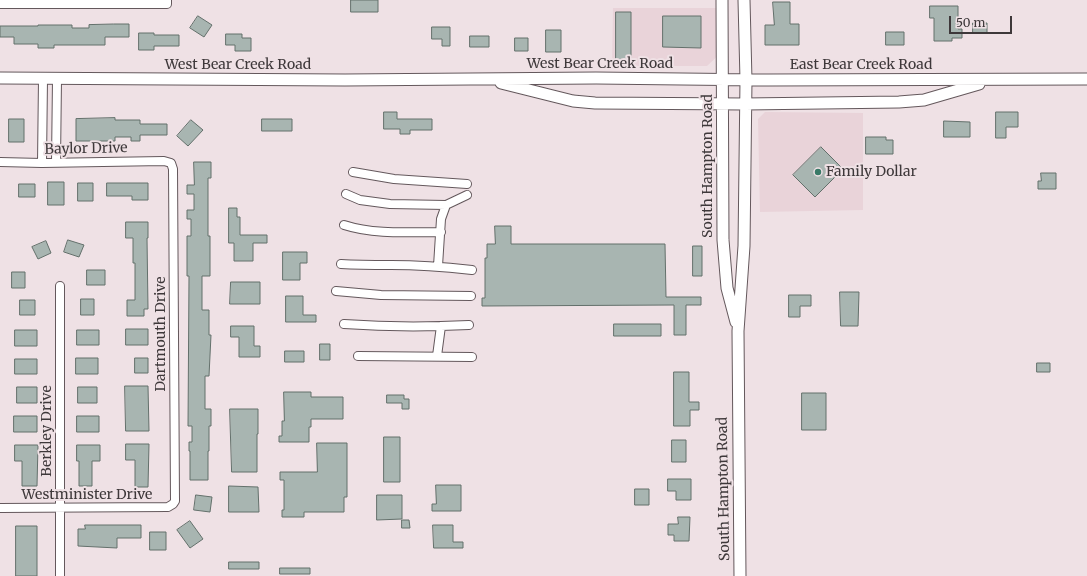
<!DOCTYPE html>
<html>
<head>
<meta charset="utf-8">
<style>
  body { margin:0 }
  #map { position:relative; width:1087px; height:576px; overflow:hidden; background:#efe1e5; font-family:Merriweather,serif }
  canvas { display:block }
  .scale { position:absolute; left:949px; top:16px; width:63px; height:18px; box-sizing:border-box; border:2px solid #3e383a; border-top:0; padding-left:5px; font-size:12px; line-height:14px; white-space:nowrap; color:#3e383a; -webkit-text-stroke:3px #efe1e5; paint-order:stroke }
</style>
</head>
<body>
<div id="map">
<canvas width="1087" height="576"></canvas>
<div class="scale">50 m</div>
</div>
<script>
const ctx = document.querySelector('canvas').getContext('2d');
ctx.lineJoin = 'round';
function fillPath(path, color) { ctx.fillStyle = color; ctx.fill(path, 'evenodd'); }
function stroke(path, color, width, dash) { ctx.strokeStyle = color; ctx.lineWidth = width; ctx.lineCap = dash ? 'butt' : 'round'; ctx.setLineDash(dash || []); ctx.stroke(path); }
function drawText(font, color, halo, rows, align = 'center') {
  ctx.font = font + ' Merriweather,serif'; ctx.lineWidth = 4; ctx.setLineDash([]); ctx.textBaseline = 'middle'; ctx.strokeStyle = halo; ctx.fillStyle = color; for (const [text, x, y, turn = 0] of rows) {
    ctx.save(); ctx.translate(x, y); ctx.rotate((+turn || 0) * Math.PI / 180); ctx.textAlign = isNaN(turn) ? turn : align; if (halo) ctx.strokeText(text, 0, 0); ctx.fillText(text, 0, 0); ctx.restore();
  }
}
fillPath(new Path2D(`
  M613 8H722L723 51 707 66H612Z
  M765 112 863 113V210L760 212 758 119Z`), '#e9d3d9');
const building = new Path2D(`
  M351 0H378V12H351Z
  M773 2H790V24H799V45H765V25H774Z
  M930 6H958V29H962V38H952V41H934V18H930Z
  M616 12H631V61H616Z
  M198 16 212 25 204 37 190 28Z
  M663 16H701V48L663 47Z
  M973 23H987V33H973Z
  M114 24H129V37H105V45H54V48H38V44H14V37H0V26H38V25H72V28H89V25Z
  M432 27H450V46H442V39H432Z
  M546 30H561V52H546Z
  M886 32H904V45H886Z
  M139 33H154V35H179V46H154V50H139Z
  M226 34H242V38H251V51H235V45H226Z
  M470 36H489V47H470Z
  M515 38H528V51H515Z
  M384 112H397V119H432V130H410V134H400V129H384Z
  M996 112H1018V127H1006V138H996Z
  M115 118V120H140V124H167V135H140V141H131V137H115V141H76V119Z
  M9 119H24V142H9Z
  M262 119H292V131H262Z
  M191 120 203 130 188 146 177 136Z
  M944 121 970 122V137H944Z
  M866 137H886V140H893V154H866Z
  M821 147 843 169 815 197 793 175Z
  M194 162H211V178H208V236H210V276H202V310H209V335H211L209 376H205V409H211V426H209V451H208V480H190V451H189V442H192V426H188L189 276H187V236H191V219H187V210H194V194H187V185H194Z
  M1041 173H1056V189H1038V181H1041Z
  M48 182H64V205H48Z
  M78 183H93V201H78Z
  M107 183H148V200H132V196H107Z
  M19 184H35V197H19Z
  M229 208H237V217H240V235H267V243H253V261H234V243H229Z
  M126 222H148V238H147L148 309H144V316H127V300H135V263H133V238H126Z
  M495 226H511V244H665L666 297H701V305H686V335H674V305L482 306V298H485V258H487V244H495Z
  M68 240 84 245 79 257 64 252Z
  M46 241 51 253 38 259 32 247Z
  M693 246H702V276H693Z
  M283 252H307V263H300V280H283Z
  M87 270H105V285H87Z
  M12 272H25V288H12Z
  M231 282H260V304H230Z
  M840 292H859L858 326H841Z
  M789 295H811V306H800V317H789Z
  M286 296H303V315H316V322H286Z
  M81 299H94V315H81Z
  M20 300H35V315H20Z
  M614 324H661V336H614Z
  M231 326H254V346H260V357H239V337H231Z
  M126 329H148V345H126Z
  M15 330H37V346H15Z
  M77 330H99V345H77Z
  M320 344H330V360H320Z
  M285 351H304V362H285Z
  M76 358H98V374H76Z
  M135 358H148V373H135Z
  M15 359H37V374H15Z
  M1037 363H1050V372H1037Z
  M674 372H689V402H699V410H690V426H674Z
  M125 386H148L149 431H126Z
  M17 387H37V403H17Z
  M78 387H97V403H78Z
  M284 392H311V397H343V419H311V427H309V442H279V436H282V421H284Z
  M802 393H826V430H802Z
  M387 395H404V399H409V409H402V403H387Z
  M230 409H258V434H257V472H232Z
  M14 416H37V432H14Z
  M77 416H99V432H77Z
  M384 437H400V482H384Z
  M672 440H686V462H672Z
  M317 443H347V497H344V512H304V517H282V510H284V480H280V472H317Z
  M126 444H149L148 487H135V460H126Z
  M15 445H38L37 486H22V461H15Z
  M77 445H100V461H92V486H79V461H77Z
  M668 479H691V500H676V491H668Z
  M436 485H461V511H432V504H436Z
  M229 486 258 487 259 512H229Z
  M635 489H649V505H635Z
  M196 495 212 497 210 512 194 510Z
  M377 495H402V519L377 520Z
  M678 517H690L689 541H674V535H668V524H678Z
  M402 520H409L410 528H402Z
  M190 521 203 539 190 548 177 530Z
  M85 525H141V538H117V548L78 546V529H85Z
  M433 525H453V542H463V548H434Z
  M16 526H37V576H16Z
  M150 532H166V550H150Z
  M229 562H259V569H229Z
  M280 568H310V574H280Z`);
fillPath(building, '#a8b5b1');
stroke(building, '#63706b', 1);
const street = new Path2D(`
  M0 4H167V0
  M0 162 42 163 164 161 171 163 173 169 175 501 173 504 168 507 0 508
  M56 162 57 79
  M42 163 43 79
  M353 172 394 179 467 184
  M346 194 360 200 390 204 446 205 467 195
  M344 225C375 235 409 232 441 232
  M341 264C358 265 374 265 391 265 418 265 445 267 472 270
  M438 266 441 219 446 205
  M60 286V576
  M336 291 381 295 471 296
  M344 324C386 327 428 327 469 325
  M358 356 472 357
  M437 356 441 326`);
const secondary = new Path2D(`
  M722 0 723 240 727 288 736 322
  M0 78 345 80 596 78 768 80 1087 79
  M501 83 573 101 595 103 745 104 899 102 924 100 979 84
  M740 576 738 331 744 246 746 80 744 0`);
stroke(street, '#64585c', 10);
stroke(secondary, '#64585c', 13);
stroke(street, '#fff', 8);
stroke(secondary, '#fff', 11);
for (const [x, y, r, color] of [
  [818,172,4,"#397967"]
]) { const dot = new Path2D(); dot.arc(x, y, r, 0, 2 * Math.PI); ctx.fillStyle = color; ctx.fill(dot); stroke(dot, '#efe1e5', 1.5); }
drawText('14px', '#3e383a', '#efe1e5', [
  ["West Bear Creek Road",600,64],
  ["West Bear Creek Road",238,65],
  ["East Bear Creek Road",861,65],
  ["Baylor Drive",86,149,-1],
  ["South Hampton Road",708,166,-90],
  ["Dartmouth Drive",161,334,-90],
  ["Berkley Drive",47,431,-90],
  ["South Hampton Road",724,489,-91],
  ["Westminister Drive",87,495]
]);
drawText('14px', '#3e383a', '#efe1e5', [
  ["Family Dollar",826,172]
], 'left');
</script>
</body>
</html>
